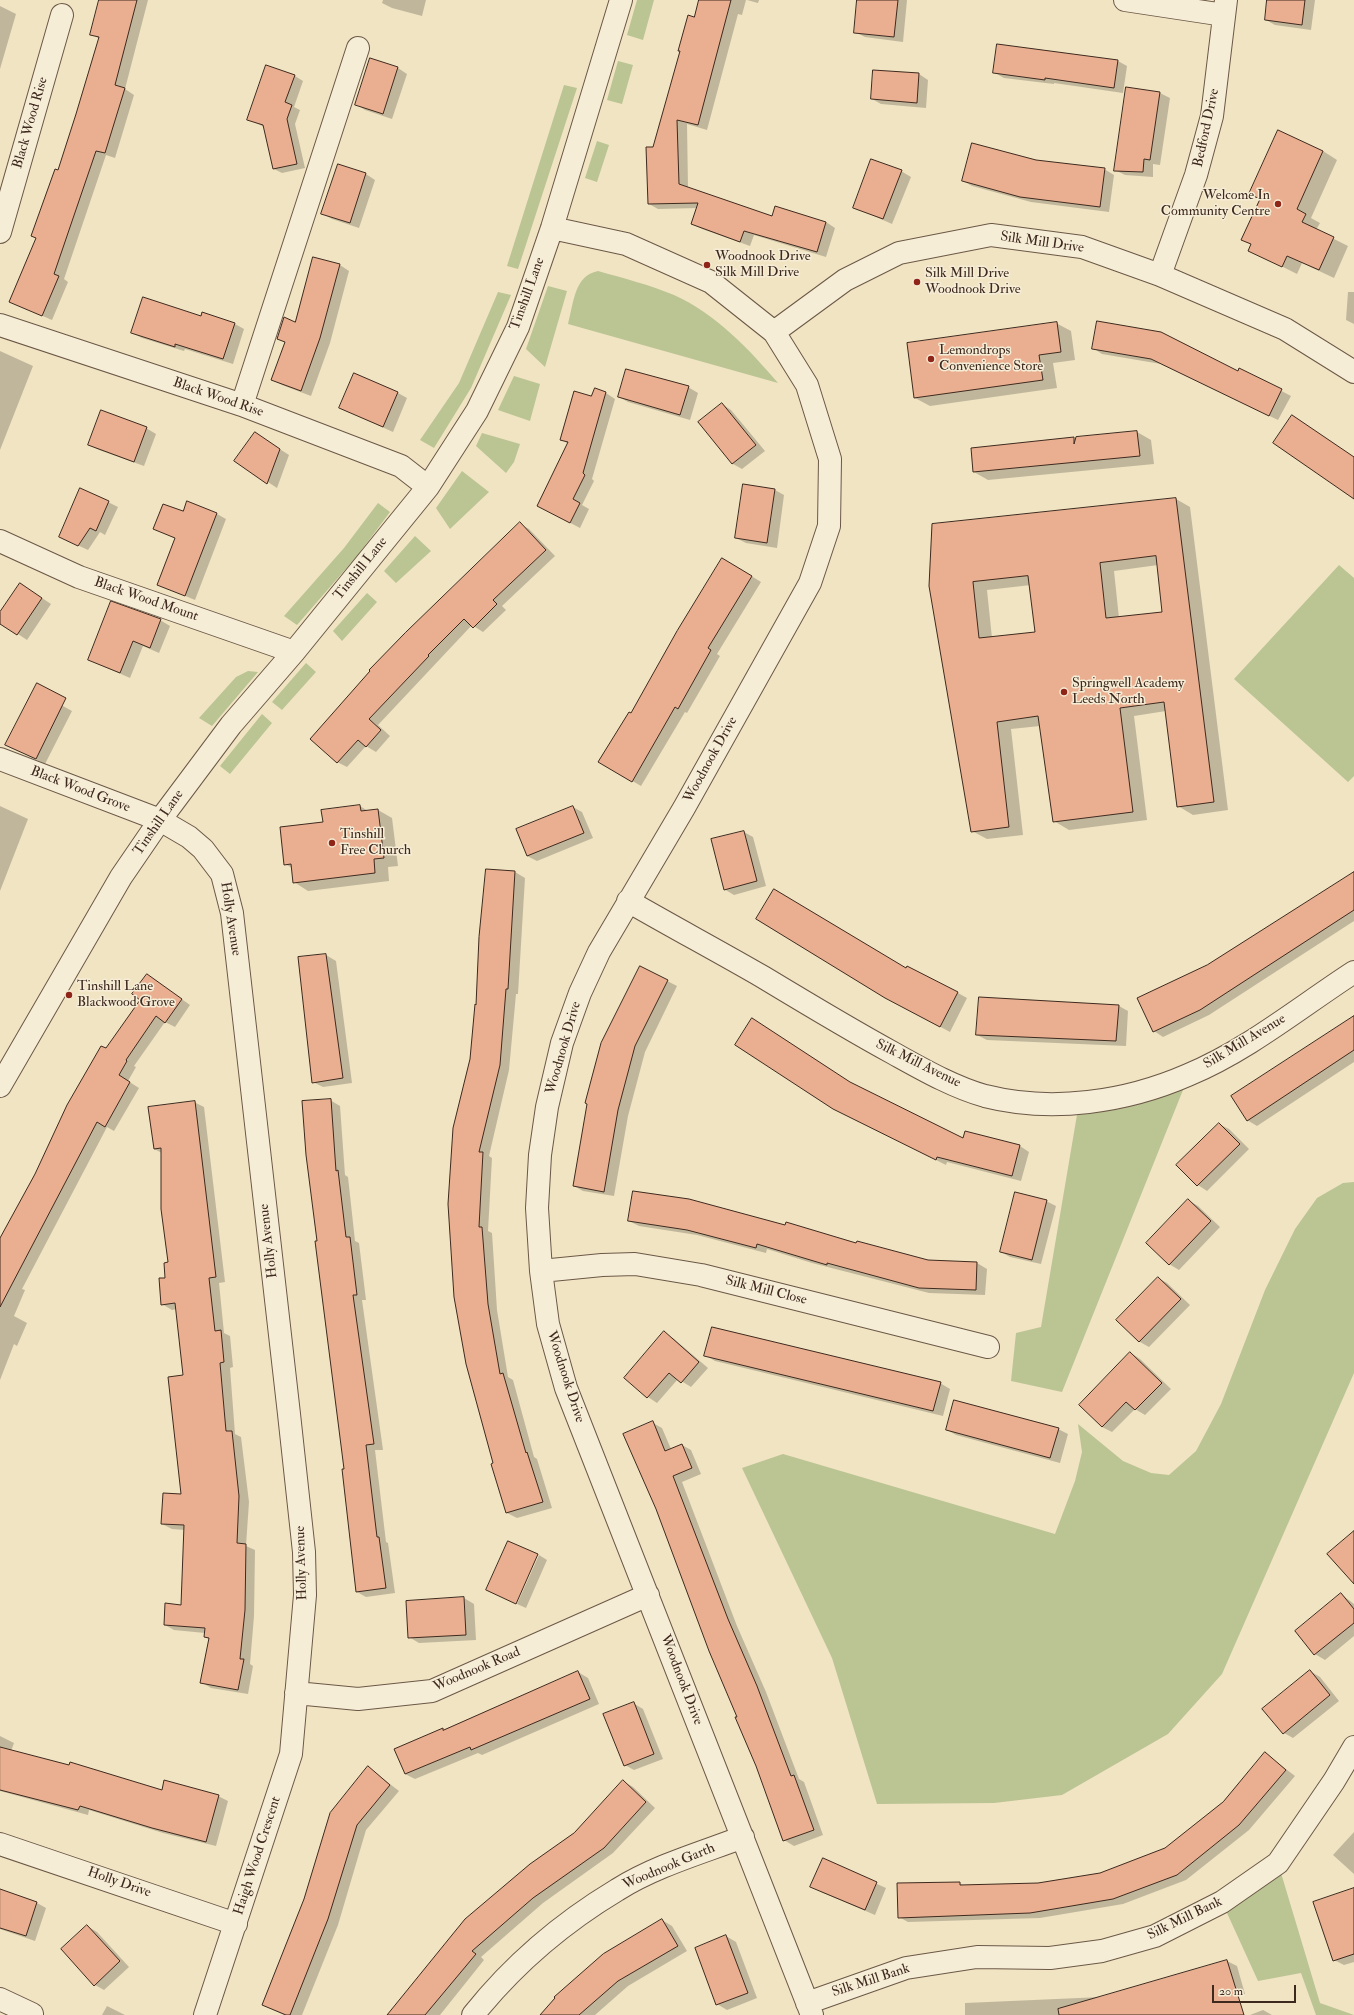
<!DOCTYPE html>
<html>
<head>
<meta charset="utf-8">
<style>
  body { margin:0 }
  #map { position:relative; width:1354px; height:2015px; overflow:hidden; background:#f1e4c2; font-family:"IM FELL Double Pica",serif }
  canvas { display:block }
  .scale { position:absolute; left:1212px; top:1985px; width:84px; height:18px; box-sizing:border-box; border:2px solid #3e291e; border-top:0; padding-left:5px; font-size:12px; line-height:14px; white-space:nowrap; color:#3e291e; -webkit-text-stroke:3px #f6edd7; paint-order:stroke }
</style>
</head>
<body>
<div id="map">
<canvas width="1354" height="2015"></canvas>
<div class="scale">20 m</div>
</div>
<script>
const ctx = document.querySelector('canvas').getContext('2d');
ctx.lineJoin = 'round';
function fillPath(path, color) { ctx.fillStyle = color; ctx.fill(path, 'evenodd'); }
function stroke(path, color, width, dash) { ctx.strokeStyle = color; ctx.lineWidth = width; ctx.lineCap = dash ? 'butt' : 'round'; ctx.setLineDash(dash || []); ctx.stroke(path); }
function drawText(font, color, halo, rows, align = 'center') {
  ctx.font = font + ' "IM FELL Double Pica",serif'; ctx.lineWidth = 3; ctx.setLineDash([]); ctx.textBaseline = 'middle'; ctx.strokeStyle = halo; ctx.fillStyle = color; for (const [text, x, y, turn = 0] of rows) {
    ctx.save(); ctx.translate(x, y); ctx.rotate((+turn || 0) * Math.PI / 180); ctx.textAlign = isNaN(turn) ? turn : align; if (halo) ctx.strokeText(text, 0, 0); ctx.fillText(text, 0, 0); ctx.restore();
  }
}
fillPath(new Path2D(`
  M637 0H654L643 40 627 35Z
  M618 61 633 65 622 104 607 100Z
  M564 85 577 88 518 269 507 266Z
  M597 141 609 145 597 182 585 178Z
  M598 271C623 278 650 285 674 295 716 314 749 349 778 383L568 324C574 302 574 276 598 271Z
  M548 286 567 291 545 367 526 349Z
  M498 292 511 295 471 388 434 448 420 440 459 383Z
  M514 376 540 384 530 421 498 410Z
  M482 433 520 444 514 462 506 473 476 446Z
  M462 471 489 492 450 529 436 508Z
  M378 503 390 512 357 556 297 625 284 616 344 548Z
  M415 536 431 551 396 583 384 571Z
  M1339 565 1354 578V776L1348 782 1234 679Z
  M367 593 377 602 342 641 333 631Z
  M306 663 316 672 282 710 272 702Z
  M248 671 258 672 212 726 199 718 236 677Z
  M262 714 272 723 230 774 220 766Z
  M1189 1075 1062 1392 1011 1381 1016 1333 1041 1327 1079 1103Z
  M1354 1182V1373L1222 1674 1168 1734 1062 1795 994 1803 877 1804 832 1658 742 1468 783 1454 1055 1534 1075 1481 1082 1452 1078 1424 1123 1461 1151 1473 1169 1475 1196 1451 1221 1404 1265 1290 1295 1229 1317 1198 1343 1183Z
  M1278 1863 1320 2003 1354 2015H1316L1301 1973 1258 1981 1222 1902Z`), '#bbc493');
fillPath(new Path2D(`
  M100 0H148L125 89 134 95 115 158 106 155 64 279 68 282 52 320 10 302 37 238 100 39 91 34Z
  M383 0H426L422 16 392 8 382 3Z
  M700 0H746L742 15 738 14 707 130 687 124 688 188 773 217 826 222 835 228 826 257 754 235 750 246 702 229 692 224 698 208 658 209 649 204 654 148Z
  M747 0H759L758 3Z
  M858 0H907L903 42 865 37 855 32Z
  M1268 0H1315L1311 30 1275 25 1266 20Z
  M0 6 16 14 0 69Z
  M371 59 398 68 407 74 392 119 365 110 356 104Z
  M1118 61 1127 66 1123 93 1054 83V84L1004 78 995 73Z
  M919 74 928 80 926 108 881 104 872 99Z
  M295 76 303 81 294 107 300 110 295 124 305 168 282 173 274 169 264 127 248 119Z
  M1127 88 1160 93 1170 98 1160 165 1153 164V177L1125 175 1115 170Z
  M1323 151 1337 160 1311 218 1320 223 1316 230 1348 246 1334 278 1302 263 1297 274 1249 250 1252 245 1242 240 1260 200 1250 194Z
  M1035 161 1104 169 1114 175 1109 212 1031 202 972 186 963 181Z
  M338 165 366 174 375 180 359 228 332 219 323 214Z
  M901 171 911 177 892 224 854 207Z
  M313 258 340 265 349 271 330 343 311 396 282 385 272 380 286 343 278 338 296 323Z
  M1348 292H1354V324L1346 320Z
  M202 317 235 324 244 329 233 364 185 349 184 351 142 338 132 333Z
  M1056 323 1071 331 1075 360 1053 363 1057 388 930 406 915 398 908 344Z
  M1093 348 1238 372 1240 369 1291 396 1278 420 1161 364 1102 354Z
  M0 351 33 366 0 450Z
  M688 387 698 393 690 420 628 402 619 397Z
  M398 393 407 398 393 432 340 408Z
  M606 393 615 399 592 479 594 481 582 505 589 509 580 528 538 506 569 444 561 440 592 397Z
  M722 404 731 410 765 451 742 469 733 464 699 423Z
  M146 428 156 434 144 466 99 450 89 445Z
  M1137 432 1151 440 1154 464 988 480 974 472 1073 438 1076 440Z
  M255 433 289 455 277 488 236 461Z
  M775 490 784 495 777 548 746 543 736 538Z
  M1176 499 1190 507 1228 810 1193 815 1178 806 1166 711 1134 716 1147 820 1069 830 1054 821 1040 726 1011 729 1023 835 987 839 972 831 930 586ZM1158 565 1163 613 1119 618 1114 571ZM1031 585 1036 633 992 638 987 590Z
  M108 502 118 507 105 535 100 532 88 550 60 537Z
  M184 513 217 514 226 519 195 600 159 585 176 539 154 528Z
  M520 524 529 529 555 556 502 606 506 610 483 632 472 625 378 725 390 736 376 752 366 746 347 767 337 762 372 671Z
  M732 564 761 582 717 654 720 656 687 713 685 712 641 786 600 762Z
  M30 590 51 604 27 640 0 622V614Z
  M160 620 170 626 159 653 143 646 130 678 89 660Z
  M34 690 72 711 45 764 7 745Z
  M0 806 28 819 0 891Z
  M360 806 368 811 378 810 392 818 398 866 388 867 389 881 308 891 294 882 292 868 285 864 324 823Z
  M573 807 582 812 593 838 537 861 527 856Z
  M744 832 753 837 766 886 734 895 724 889Z
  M487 870 515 872 525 878 518 994H516L509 1070 489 1156 492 1158 488 1231 492 1233 497 1310 508 1377 513 1380 534 1457 537 1459 552 1508 517 1518 507 1513 467 1363 471 1060 477 1006Z
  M1354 874V921L1209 1015 1163 1037 1154 1031 1208 966Z
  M326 955 336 961 352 1083 323 1087 313 1082 299 958Z
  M640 967 677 986 645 1052 628 1116 614 1196 583 1191 574 1186Z
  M156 981 190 1005 175 1027 165 1022 134 1066 136 1067 128 1081 139 1088 114 1131 107 1127 22 1289 25 1290 14 1316 27 1323 17 1346 14 1344 0 1380V1240L106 1050Z
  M958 993 967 998 950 1032 896 1003Z
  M1119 1006 1128 1011 1126 1046 987 1040 977 1035Z
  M1354 1016V1062L1257 1126 1247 1120 1291 1060Z
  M761 1025 854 1085 964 1140 966 1132 1020 1146 1029 1152 1021 1181 947 1162 946 1165 844 1114Z
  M330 1100 340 1106 345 1175 348 1177 355 1241 359 1243 366 1300H362L383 1450H375L386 1542 388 1543 395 1593 366 1597 357 1592 345 1469Z
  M194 1102 204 1107 225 1282 219 1283 224 1333 230 1336 233 1367 230 1368 235 1434 241 1437 249 1502 246 1546 255 1550 254 1616 250 1664 253 1666 248 1694 211 1688 201 1682 209 1639 205 1637V1633L174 1630 165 1625 182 1606 185 1530 172 1529 162 1524 182 1495 184 1376 177 1309 172 1310 162 1304 169 1263 162 1153 154 1149Z
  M1219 1124 1229 1129 1249 1149 1207 1191 1198 1185 1178 1165Z
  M1188 1200 1198 1206 1220 1227 1179 1270 1169 1264Z
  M1046 1201 1056 1206 1041 1264 1010 1257 1001 1252Z
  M629 1221 857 1244 928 1261 977 1263 987 1269 985 1295 929 1293 812 1263 767 1249 766 1253 697 1235 639 1226Z
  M1158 1278 1167 1283 1190 1305 1149 1347 1140 1342 1117 1320Z
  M664 1333 673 1338 708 1368 691 1387 678 1379 657 1403 648 1397 625 1377Z
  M1131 1353 1140 1359 1171 1389 1145 1415 1135 1409 1112 1432 1102 1427Z
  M705 1355 940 1383 950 1389 943 1416 715 1361Z
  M653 1423 662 1428 671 1449 682 1445 691 1450 701 1474 682 1482 737 1626 766 1692 799 1779 804 1782 823 1835 794 1846 784 1840 738 1717Z
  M1058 1429 1068 1434 1060 1463 956 1435 947 1430Z
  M539 1555 547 1560 526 1608 517 1604Z
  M1341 1594 1354 1604V1636L1325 1660 1315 1654Z
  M464 1598 474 1604 476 1640 419 1643 409 1637Z
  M1310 1671 1320 1677 1339 1701 1293 1738 1284 1733Z
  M578 1672 588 1678 599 1704 482 1755 478 1753 415 1779 405 1774 443 1729 444 1730Z
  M633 1703 643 1709 663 1759 634 1770 625 1765Z
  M0 1736 14 1743 11 1751 163 1791 218 1796 228 1801 216 1846 163 1833 89 1810 88 1815 0 1791Z
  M1265 1753 1295 1776 1249 1830 1186 1880 1123 1904 1040 1918 908 1922 899 1917 959 1883 964 1886 1038 1884 1101 1874 1165 1849 1223 1802Z
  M368 1767 399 1791 366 1830 338 1925 302 2015H284L263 2005Z
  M623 1781 633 1787 655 1808 613 1853 543 1903 481 1957 484 1960 440 2015H387L574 1834Z
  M1354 1832V1874L1333 1855Z
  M823 1860 886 1888 875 1915 821 1892Z
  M0 1890 37 1903 46 1908 35 1941 0 1929Z
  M1354 1904V1962L1344 1965 1334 1960Z
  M662 1920 672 1926 687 1951 628 1986 595 2015H542Z
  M87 1926 97 1932 129 1967 104 1990 95 1985Z
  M726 1936 736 1942 757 1998 727 2010 717 2004Z
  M1227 1961 1237 1966 1245 1994 1176 2015H965V2003L1102 1997Z
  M107 2006 125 2015H102Z
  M1263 2010 1272 2015H1250Z`), '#0003');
const building = new Path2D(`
  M99 0H137L115 85 125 88 105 153 96 151 54 274 59 276 42 316 9 302 36 238 31 236 55 169 58 170 76 114 99 37 90 35Z
  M699 0H731L698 125 677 120 679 184 772 216 775 206 826 222 817 252 744 231 740 242 691 224 698 203 648 204 646 147H653L680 51H678L688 15 694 17Z
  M857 0H898L894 37 854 33Z
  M1267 0H1305L1302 25 1265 20Z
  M997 44 1118 60 1114 88 1045 78V80L993 73Z
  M370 58 398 67 383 114 355 105Z
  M266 65 295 75 285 102 292 105 287 119 297 164 273 169 263 125 247 120Z
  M873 70 919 73 917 103 871 99Z
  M1126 87 1160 92 1150 160 1144 159 1143 172 1114 171Z
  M1278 130 1323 151 1297 209 1306 214 1302 222 1334 237 1319 270 1287 256 1282 267 1248 251 1251 244 1241 240 1260 199 1249 194Z
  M972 143 1036 160 1105 168 1100 207 1020 197 962 181Z
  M871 159 902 170 883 219 853 208Z
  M338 164 366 173 350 223 321 214Z
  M313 257 340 264 320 338 301 391 271 380 285 342 277 339 284 317 295 322Z
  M143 297 201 316 202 312 235 323 223 359 175 344V347L131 333Z
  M1097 321 1161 332 1238 371 1239 368 1282 389 1269 416 1151 359 1092 349Z
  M1057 322 1061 352 1039 355 1043 380 914 398 907 343Z
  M626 369 689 386 680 415 618 397Z
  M354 373 398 392 383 427 339 408Z
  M595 388 606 392 583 473 585 475 573 499 580 503 570 523 537 506 568 442 560 440 574 391 591 396Z
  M722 403 756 445 732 464 698 422Z
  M101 410 147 427 134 462 88 445Z
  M1292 415 1354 457V499L1273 443Z
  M1137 431 1140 456 973 472 971 448 1074 437V444L1076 437Z
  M255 432 280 449 267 484 234 461Z
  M743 484 775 489 767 543 735 538Z
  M80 488 109 501 96 531 90 528 78 546 59 537Z
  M1176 498 1214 802 1177 807 1164 702 1120 708 1133 812 1053 822 1038 716 997 722 1009 827 971 832 929 586 932 524ZM1156 556 1162 612 1106 618 1100 563ZM1028 576 1035 632 979 638 973 582Z
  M187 501 217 513 185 596 157 585 175 538 153 529 163 504 183 511Z
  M520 522 546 550 493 600 497 604 473 628 464 619 428 655 429 656 369 719 381 730 366 747 358 740 337 763 310 739 370 671 369 670 405 633Z
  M722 558 752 576 708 648 711 650 678 709 675 707 632 782 598 762 629 712 631 713 677 631Z
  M20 583 42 598 17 635 0 624V612Z
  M111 601 161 619 150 648 133 641 120 673 88 660Z
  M37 683 66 698 36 759 5 745Z
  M360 805 361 811 378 809 384 858 374 859 375 873 293 883 291 864 284 865 280 827 323 822 321 810Z
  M573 806 584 833 527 856 516 829Z
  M744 831 757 881 724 890 711 839Z
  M486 869 515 871 508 989H506L500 1065 479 1152H483L479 1227H482L488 1304 500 1374 503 1373 526 1453 527 1452 543 1502 506 1513 491 1464 493 1463 466 1364 454 1297 448 1204 453 1128 470 1059 475 1004 476 1005 479 937Z
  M1354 872V910L1200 1010 1153 1032 1137 998 1207 965Z
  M774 889 906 968 907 966 958 992 940 1027 885 998 756 919Z
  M326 954 343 1078 312 1083 298 957Z
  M640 966 668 980 635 1046 618 1110 604 1192 573 1186 587 1104 585 1103 601 1043Z
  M147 974 182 999 165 1023 156 1016 126 1060 127 1061 119 1075 130 1082 105 1127 97 1122 0 1307V1238L35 1174 67 1105 101 1046 106 1048 140 1000 132 994Z
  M979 997 1119 1005 1116 1041 976 1035Z
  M1354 1016V1050L1247 1121 1231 1096Z
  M752 1018 850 1082 963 1138 965 1131 1020 1145 1012 1176 937 1157 936 1160 833 1109 735 1045Z
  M331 1099 336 1171 338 1170 346 1237H350L357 1295H353L374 1444 366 1445 377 1537H379L386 1588 356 1592 342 1469H344L315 1241H317L306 1155 302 1101Z
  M195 1101 216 1277 209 1278 215 1331 221 1330 224 1362 220 1363 226 1431H232L239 1496 237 1543 246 1544 245 1610 240 1659H244L238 1690 200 1683 209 1638 204 1637 205 1628 164 1625 165 1603 181 1605 184 1525 161 1524 163 1493 181 1494 168 1377 183 1375 175 1303 161 1305 159 1278H165L164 1263 168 1262 161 1209V1148L154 1149 148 1107Z
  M1219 1123 1240 1144 1197 1186 1176 1165Z
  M633 1191 689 1199 785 1225 786 1222 856 1243 857 1241 928 1260 977 1262 976 1290 919 1288 827 1263V1265L757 1244 756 1248 687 1230 628 1221Z
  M1015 1192 1047 1200 1032 1260 1000 1252Z
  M1188 1199 1211 1221 1169 1265 1146 1243Z
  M1158 1277 1181 1299 1139 1342 1116 1320Z
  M712 1327 941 1382 933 1411 704 1356Z
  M664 1331 699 1362 681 1383 669 1373 647 1398 624 1378Z
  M1130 1352 1162 1383 1135 1410 1126 1402 1102 1427 1079 1405Z
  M954 1400 1059 1428 1050 1458 946 1430Z
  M653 1421 665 1451 682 1444 692 1468 673 1476 728 1619 757 1686 791 1776 794 1775 814 1830 783 1841 756 1766 735 1717H737L709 1651 656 1509 623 1434Z
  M1354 1531V1584L1327 1554Z
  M508 1541 538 1554 516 1604 486 1590Z
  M1341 1593 1354 1609V1623L1314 1655 1295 1631Z
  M464 1597 466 1635 408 1638 406 1601Z
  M1310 1670 1330 1695 1283 1734 1262 1709Z
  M578 1671 590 1699 471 1750 470 1747 405 1774 394 1749 443 1728V1730Z
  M634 1702 654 1754 624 1766 603 1714Z
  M0 1747 69 1765 70 1762 162 1790 164 1780 219 1795 206 1842 152 1828 80 1806 78 1810 0 1790Z
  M1265 1752 1286 1770 1239 1825 1177 1875 1113 1899 1030 1913 898 1918 897 1883 960 1882V1885L1038 1883 1100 1873 1165 1848 1223 1802Z
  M368 1766 390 1785 357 1825 328 1919 290 2015H286L262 2005 304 1899 330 1813Z
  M623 1780 646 1802 604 1848 533 1898 472 1951 476 1954 425 2015H387L465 1919 530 1864 574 1833Z
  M823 1858 877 1882 865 1910 810 1887Z
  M1354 1888V1954L1333 1961 1313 1902Z
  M0 1889 37 1902 26 1936 0 1928Z
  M662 1919 678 1946 618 1981 579 2015H540L555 1998 554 1997 603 1954Z
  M87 1925 120 1961 94 1986 61 1949Z
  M726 1935 748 1993 716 2005 695 1948Z
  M1227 1960 1244 2015H1059L1058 2009Z`);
fillPath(building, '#e9af90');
stroke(building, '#3e291e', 1);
const street = new Path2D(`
  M1125 0 1224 15
  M552 228 626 244 711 282 774 332 807 385 830 459 829 526 810 583 684 808 599 952 580 993 562 1043 547 1107 540 1155 537 1208 541 1271 548 1324 566 1388 812 2015
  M0 232 62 15
  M1160 275 1196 175 1212 116 1226 0
  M0 325 242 405 401 466 428 487
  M774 332 845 280 899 253 991 235 1082 247 1160 275 1285 329 1354 372
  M242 405 358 48
  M0 541 79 577 294 652
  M0 759 160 820 189 837 203 849 222 874 232 913 289 1414 304 1552 305 1595 291 1754 205 2015
  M628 901C673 927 718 951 763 977 806 1003 849 1029 893 1053 922 1069 953 1087 985 1096 1052 1113 1126 1102 1188 1075 1248 1050 1300 1007 1354 972
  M0 1086 121 877 160 820 231 725 294 652 428 487 477 411 518 327 552 228 621 0
  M541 1271 602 1265 635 1264 701 1275 988 1347
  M296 1693 358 1699 432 1691 648 1595
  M0 1844 236 1924
  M0 1999 32 2014
  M807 2003 906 1968 977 1957 1050 1958 1102 1951 1155 1936 1222 1902 1278 1863 1334 1781 1354 1747
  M473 2015C513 1965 562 1923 617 1890 655 1866 701 1853 743 1837`);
stroke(street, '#6b5847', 24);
stroke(street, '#f6edd7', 22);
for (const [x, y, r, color] of [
  [1278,204,4,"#8f2418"],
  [707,265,4,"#8f2418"],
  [917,282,4,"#8f2418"],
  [931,359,4,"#8f2418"],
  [1064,692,4,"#8f2418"],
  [332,843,4,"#8f2418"],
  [69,995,4,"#8f2418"]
]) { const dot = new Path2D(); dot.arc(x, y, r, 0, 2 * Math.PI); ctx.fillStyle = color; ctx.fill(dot); stroke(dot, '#f6edd7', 1.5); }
drawText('14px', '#3e291e', '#f6edd7', [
  ["Black Wood Rise",31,123,-74],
  ["Bedford Drive",1207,128,-78],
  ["Silk Mill Drive",1042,243,8],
  ["Tinshill Lane",528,294,-70],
  ["Black Wood Rise",218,398,19],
  ["Tinshill Lane",361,569,-51],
  ["Black Wood Mount",146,600,19],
  ["Woodnook Drive",711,760,-61],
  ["Black Wood Grove",80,790,21],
  ["Tinshill Lane",159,823,-55],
  ["Holly Avenue",230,919,81],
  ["Silk Mill Avenue",1245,1042,-31],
  ["Woodnook Drive",564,1048,-74],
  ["Silk Mill Avenue",918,1064,26],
  ["Holly Avenue",269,1241,-97],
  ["Silk Mill Close",766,1291,14],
  ["Woodnook Drive",565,1377,72],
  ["Holly Avenue",302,1563,-92],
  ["Woodnook Road",477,1670,-23],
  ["Woodnook Drive",681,1680,69],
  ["Haigh Wood Crescent",258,1856,-72],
  ["Woodnook Garth",669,1867,-23],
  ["Holly Drive",119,1883,19],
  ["Silk Mill Bank",1185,1919,-26],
  ["Silk Mill Bank",871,1981,-18]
]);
drawText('14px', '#3e291e', '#f6edd7', [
  ["Welcome In",1270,196,"right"],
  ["Community Centre",1270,212,"right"],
  ["Woodnook Drive",715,257],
  ["Silk Mill Drive",715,273],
  ["Silk Mill Drive",925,274],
  ["Woodnook Drive",925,290],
  ["Lemondrops",939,351],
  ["Convenience Store",939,367],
  ["Springwell Academy",1072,684],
  ["Leeds North",1072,700],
  ["Tinshill",340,835],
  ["Free Church",340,851],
  ["Tinshill Lane",77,987],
  ["Blackwood Grove",77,1003]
], 'left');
</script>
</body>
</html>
